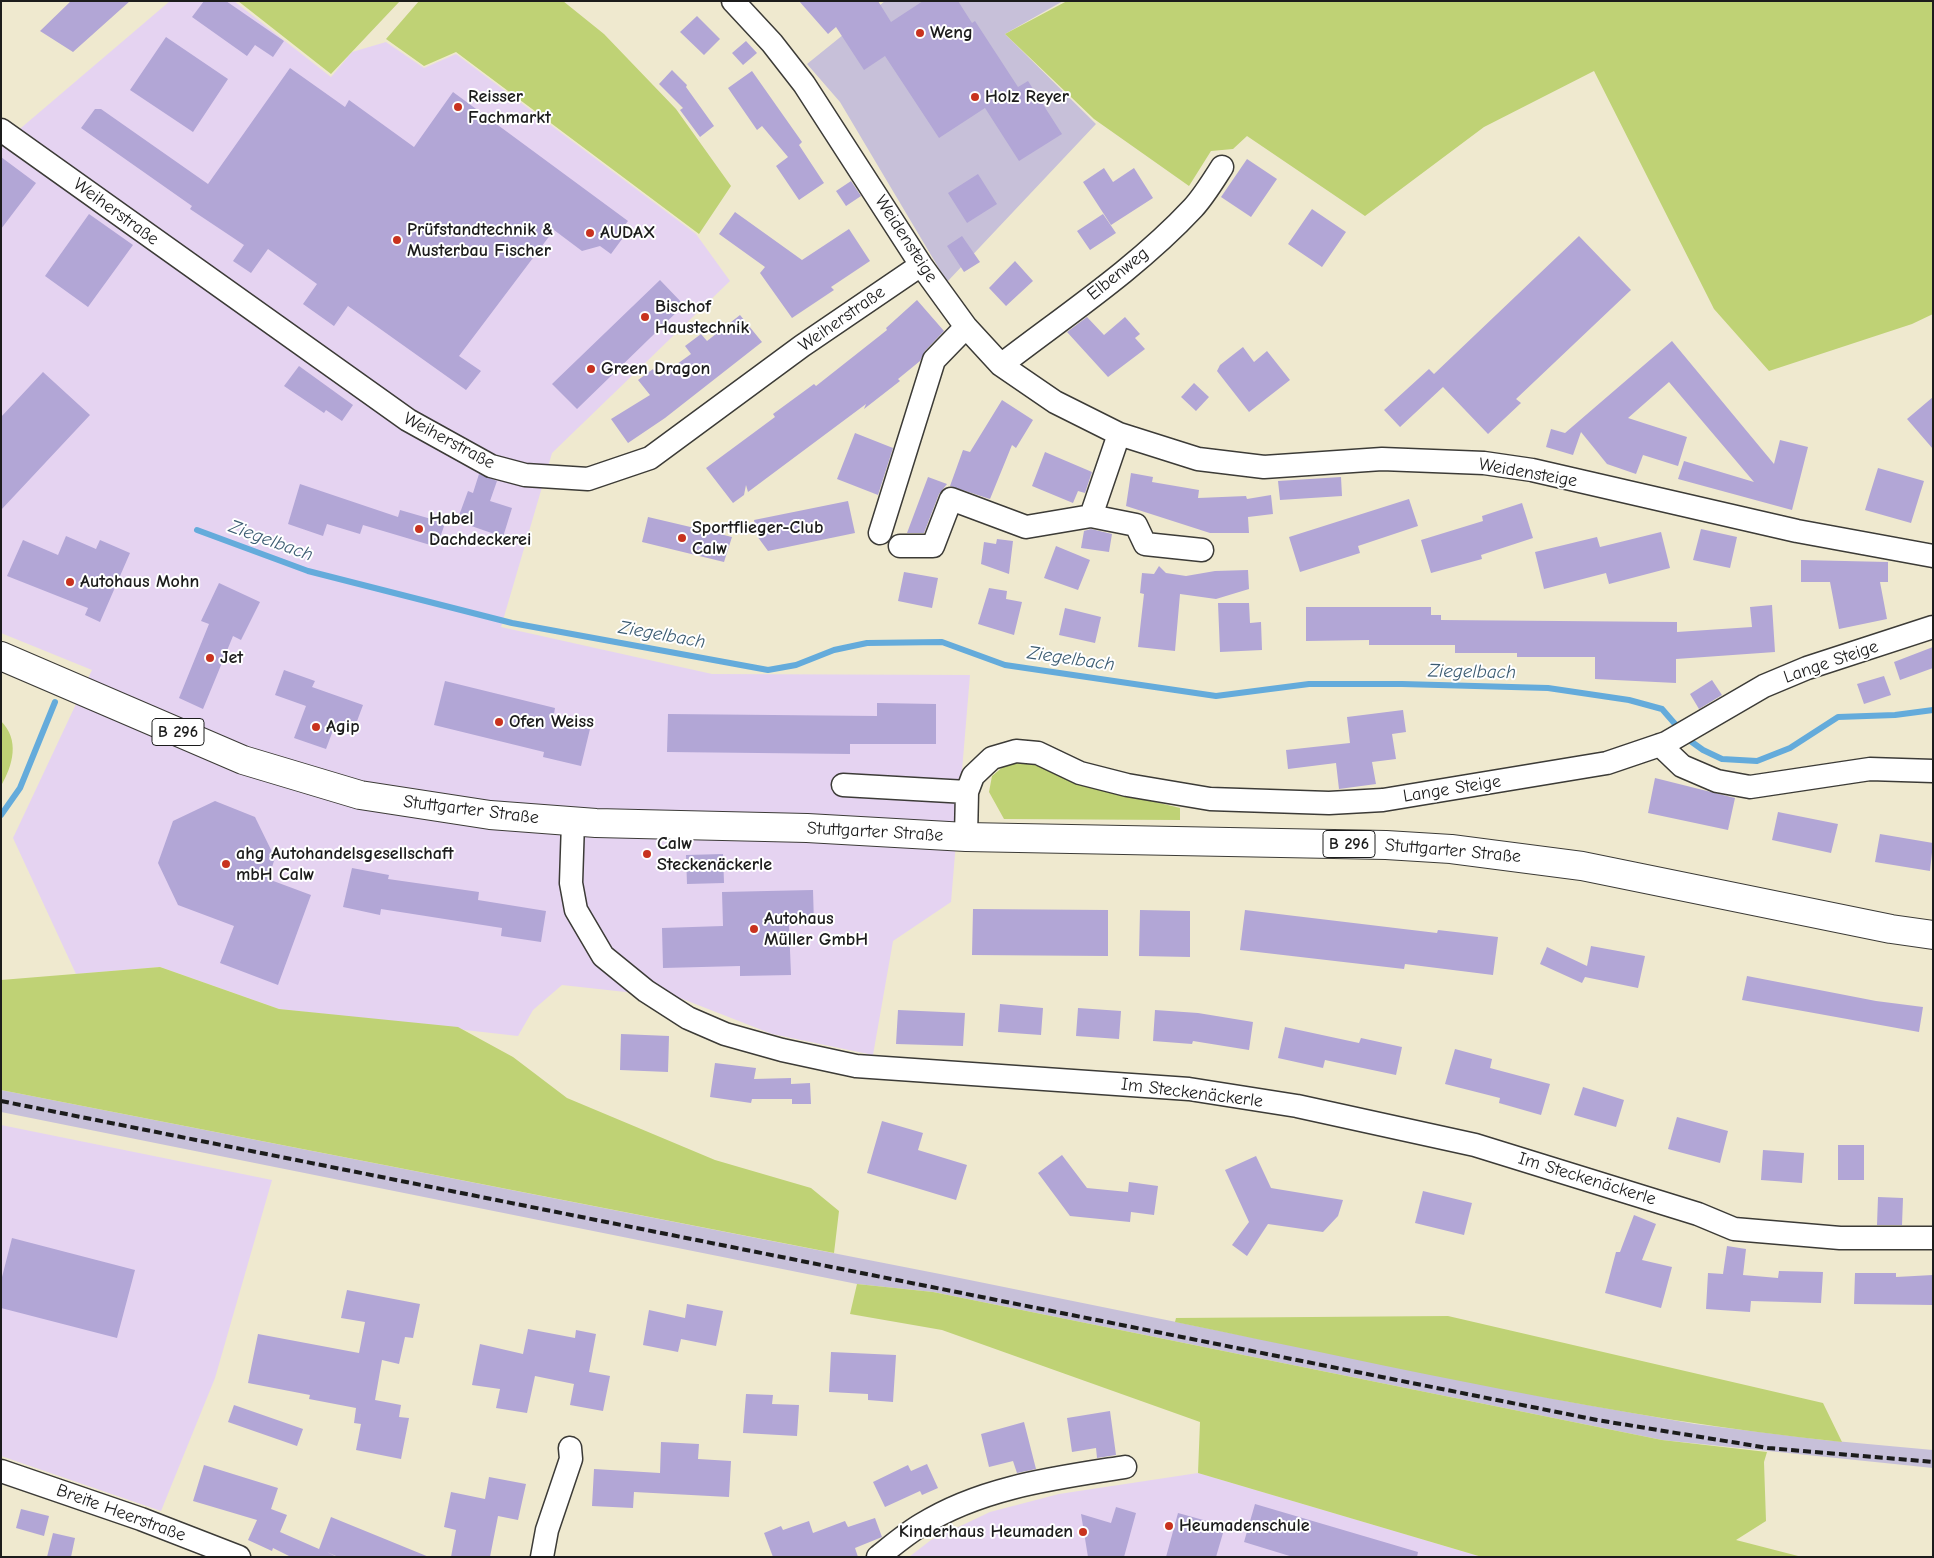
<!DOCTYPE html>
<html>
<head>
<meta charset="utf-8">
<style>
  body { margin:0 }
  #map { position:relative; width:1934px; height:1558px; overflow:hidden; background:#efe9cf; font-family:"Comic Neue",sans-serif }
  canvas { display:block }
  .frame { position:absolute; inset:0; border:2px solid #1c1c1c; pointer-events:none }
</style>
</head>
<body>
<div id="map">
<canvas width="1934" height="1558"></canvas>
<div class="frame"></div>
</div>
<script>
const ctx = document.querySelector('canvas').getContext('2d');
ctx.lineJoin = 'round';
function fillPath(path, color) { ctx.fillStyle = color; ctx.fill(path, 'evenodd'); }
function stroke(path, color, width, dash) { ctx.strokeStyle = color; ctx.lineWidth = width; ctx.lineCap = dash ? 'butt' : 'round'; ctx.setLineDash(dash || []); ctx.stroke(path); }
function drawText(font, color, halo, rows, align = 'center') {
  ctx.font = font + ' "Comic Neue",sans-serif'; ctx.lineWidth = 4; ctx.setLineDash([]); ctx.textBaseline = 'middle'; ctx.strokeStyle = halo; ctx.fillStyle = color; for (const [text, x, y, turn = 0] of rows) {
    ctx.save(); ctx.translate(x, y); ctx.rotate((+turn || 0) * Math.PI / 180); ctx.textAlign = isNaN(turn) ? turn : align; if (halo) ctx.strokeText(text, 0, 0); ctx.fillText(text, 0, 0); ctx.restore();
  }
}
fillPath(new Path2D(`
  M170 1H234L331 77 352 52 386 42 424 68 456 54 696 234 730 281 552 453 501 627 712 674 970 675 951 902 893 941 873 1055 772 1034 680 998 562 985 533 1010 518 1036 279 1009 160 967 76 974 13 838 92 670 1 633V145Z
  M1 1125 272 1180 215 1378 161 1511 1 1456Z
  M1198 1473 1482 1557H909L931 1540 990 1512 1059 1494Z`), '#e5d3f1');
fillPath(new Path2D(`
  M885 1H1063L1005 34 1096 124 947 282 840 102 807 64Z
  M1 1090 940 1274 1565 1401 1695 1424 1824 1440 1933 1450V1468L1662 1440 933 1292 857 1284 1 1112Z`), '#c7c0d9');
fillPath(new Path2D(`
  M238 1H400L331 74Z
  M419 1H563L604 34 676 109 731 186 699 234 456 52 424 66 386 39Z
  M1067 1H1933V314L1912 324 1769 371 1714 309 1594 71 1484 127 1365 216 1247 136 1233 149 1211 151 1189 186 1094 119 1005 34Z
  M1 721C20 740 13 765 1 786Z
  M1010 761H1029L1102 789 1180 808V820L1004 819 989 792 992 776Z
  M160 967 279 1009 458 1027 513 1057 567 1098 715 1160 811 1188 839 1211 834 1253 1 1090V980Z
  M857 1284 933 1292 1662 1440 1767 1452 1764 1462 1766 1521 1736 1540 1802 1557H1482L1198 1473 1200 1422 942 1330 850 1314Z
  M1448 1316 1823 1403 1842 1442C1617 1419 1396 1367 1175 1322L1176 1318Z`), '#bfd275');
stroke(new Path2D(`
  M197 530 308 571 512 623 768 670 796 665 834 650 867 643 942 642 1005 665 1216 696 1309 684H1402L1548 688 1629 700 1662 709 1689 740 1703 750 1722 759 1757 761 1790 748 1838 717 1895 715 1933 710
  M1 815 20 788 55 702`), '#64abdb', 6);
fillPath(new Path2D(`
  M71 1H130L73 52 40 31Z
  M204 1H226L284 41 273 57 255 45 247 56 192 17Z
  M799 1H878L891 22 923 1H958L972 23 975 21 1018 87 1028 81 1062 134 1019 161 985 108 939 138 885 56 864 70 836 27 828 34Z
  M697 16 720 39 704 55 680 32Z
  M166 37 228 79 193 132 130 90Z
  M746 41 757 53 743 65 732 53Z
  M290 68 345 107 349 100 414 147 453 92 628 221 620 231 625 235 611 254 600 246 582 251 554 230 459 356 481 371 466 390 348 306 334 326 303 304 317 284 268 249 251 273 233 261 244 245 190 209 192 206 81 128 95 109H101L208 184Z
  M672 70 687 85 686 87 714 126 700 137 680 110 683 108 659 84Z
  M752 71 802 142 799 145 824 183 799 200 776 166 788 157 762 126 757 130 728 88Z
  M1 157 36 183 1 229Z
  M1247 159 1277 179 1251 217 1221 197Z
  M1104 168 1113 182 1134 168 1153 198 1111 225 1083 182Z
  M978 174 997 204 967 223 948 193Z
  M851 181 861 196 846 206 836 191Z
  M1312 209 1346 232 1322 267 1288 244Z
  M735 212 802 260 849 229 870 261 831 287 834 290 792 318 760 273 765 267 719 234Z
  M89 214 133 245 88 307 45 276Z
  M1103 214 1116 233 1090 250 1077 231Z
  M962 236 980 262 964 272 947 246Z
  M1579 236 1631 290 1516 399 1521 403 1488 434 1443 387 1400 427 1384 410 1429 369 1434 374Z
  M1015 261 1033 281 1006 306 989 288Z
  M660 280 684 305 577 409 552 384Z
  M917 300 944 331 925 351 920 361 898 379 900 381 864 409 866 404 748 492 746 485 744 495 733 503 706 468 775 417 773 414 814 384 816 386 887 330 886 328Z
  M740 315 762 342 665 418 628 443 611 419 650 395 638 380 653 369 659 377 691 354 685 346 701 334 707 341Z
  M1087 317 1104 335 1125 317 1140 334 1135 338 1145 349 1108 377 1067 332Z
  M1672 341 1774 464 1780 440 1808 447 1792 510 1678 479 1684 461 1754 482 1669 382 1628 418 1687 437 1678 466 1643 455 1636 474 1607 464 1581 432 1573 455 1546 447 1551 429 1565 433Z
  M1243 347 1254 362 1267 351 1290 380 1249 412 1217 371 1220 365Z
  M299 366 353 405 342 421 326 410 324 413 284 386Z
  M43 372 90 415 1 510V417Z
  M1194 383 1209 397 1196 411 1181 397Z
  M1933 397V449L1907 419Z
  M1002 400 1033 420 1016 448 1012 445 990 499 950 486 963 450 970 452Z
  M855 433 893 448 878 495 837 479Z
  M1045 452 1092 472 1085 493 1078 491 1073 503 1032 486Z
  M1878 468 1924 481 1911 523 1865 510Z
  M1131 473 1153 477 1152 482 1199 490 1198 498 1246 496 1247 499 1271 495 1273 514 1248 517 1249 533H1210L1126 506Z
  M479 474 497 481 490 501 512 508 503 537 457 521 468 491 473 493Z
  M928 477 947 484 939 494 924 533H907Z
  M1341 477 1342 496 1280 500 1278 481Z
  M300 484 398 517 400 510 445 523 437 547 363 525 360 534 327 524 323 536 288 524Z
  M1409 499 1418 526 1358 546 1360 553 1300 572 1289 537Z
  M848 501 855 533 768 551 757 536 754 520Z
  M1522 503 1533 538 1481 555 1482 559 1431 573 1421 540 1483 521 1482 516Z
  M648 517 699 529 695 532 704 530 732 537 724 562 642 542Z
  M1091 529 1112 534 1109 552 1081 548 1084 531Z
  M1701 529 1737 537 1730 568 1693 560Z
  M1661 532 1670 568 1609 584 1606 573 1544 589 1535 552 1597 537 1600 547Z
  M66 536 96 549 100 540 130 553 100 622 85 615 88 608 7 576 23 540 58 555Z
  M997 539 1013 541 1009 574 981 564 984 542 996 544Z
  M1056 546 1090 560 1078 590 1044 578Z
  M1801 560 1888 562V582H1880L1887 619 1839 629 1830 582H1801Z
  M1159 566 1166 573 1186 576 1215 571 1248 570 1249 589 1216 599 1180 594 1175 651 1138 647 1144 594 1140 593 1142 573 1154 574Z
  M904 572 938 578 932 608 898 601Z
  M219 583 260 602 241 640 233 636 203 709 179 698 209 624 201 621Z
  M989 588 1007 591 1006 599 1022 602 1014 635 978 624Z
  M1218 603H1249L1250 623 1261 622 1262 650 1220 652Z
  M1772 605 1775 652 1676 659V683L1595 679V657H1517V653H1455V645H1369V640L1306 641V607H1431V615H1441V620L1677 622V632L1752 627 1750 607Z
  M1065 608 1101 617 1095 643 1059 635Z
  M1933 647V668L1900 680 1894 662Z
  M284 670 315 681 312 687 363 705 353 732 335 725 326 749 294 738 306 706 275 695Z
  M1884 676 1891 695 1864 704 1857 684Z
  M1712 680 1722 695 1699 709 1690 694Z
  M445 681 555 708 553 720 590 729 581 766 543 757 544 752 434 725Z
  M877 703 936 704V744H850V754L667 752 668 714 877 716Z
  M1403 710 1406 732 1392 734 1396 759 1372 762 1376 784 1339 789 1336 763 1288 769 1286 750 1350 743 1347 717Z
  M1655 778 1735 798 1728 830 1648 813Z
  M215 801 255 817 275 858 268 879 311 895 278 985 220 963 234 926 178 905 158 863 173 821Z
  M1778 812 1838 824 1831 853 1772 840Z
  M1880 834 1933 843 1930 871 1875 862Z
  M723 854 724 883 687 884 686 855Z
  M352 868 389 875 388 879 479 892 478 900 546 911 541 942 501 936 502 928 381 909 380 915 343 907Z
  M813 890 814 924 789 925 791 975 740 976V966L663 968 662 928 723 926 722 892Z
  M973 909 1108 910V956L972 955Z
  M1140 910 1190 911V957L1139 956Z
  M1245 910 1437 933 1438 930 1498 937 1493 975 1405 964 1404 969 1240 950Z
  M1591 946 1645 956 1638 988 1585 977 1582 983 1540 964 1547 947 1587 966Z
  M1747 976 1876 1001 1923 1007 1919 1032 1742 1000Z
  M1000 1004 1043 1008 1041 1035 998 1032Z
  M1078 1008 1121 1011 1119 1039 1076 1036Z
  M898 1010 965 1013 963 1046 896 1044Z
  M1155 1010 1198 1013 1253 1022 1249 1050 1193 1041 1192 1044 1153 1041Z
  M1285 1027 1359 1043 1361 1038 1402 1047 1396 1075 1325 1060 1323 1068 1278 1058Z
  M621 1034 669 1036 668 1072 620 1070Z
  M1455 1049 1492 1059 1490 1068 1550 1084 1541 1115 1499 1103 1500 1098 1445 1084Z
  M715 1063 756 1068 754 1079 791 1078V1084L810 1083 811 1104H792V1099H752L751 1103 710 1097Z
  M1583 1087 1624 1100 1616 1127 1574 1115Z
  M1677 1117 1728 1131 1720 1163 1668 1149Z
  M882 1121 923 1133 918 1150 967 1165 956 1200 867 1173Z
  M1838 1145H1864V1180H1838Z
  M1763 1150 1804 1153 1802 1183 1761 1180Z
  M1062 1155 1087 1188 1128 1192 1129 1182 1158 1186 1154 1215 1131 1212 1130 1222 1070 1216 1038 1173Z
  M1256 1156 1271 1188 1343 1200 1338 1216 1323 1232 1268 1224 1247 1256 1232 1245 1249 1222 1225 1170Z
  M1423 1191 1472 1203 1464 1235 1415 1223Z
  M1878 1197 1903 1198 1902 1225H1877Z
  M1634 1215 1656 1224 1642 1260 1672 1267 1661 1308 1605 1293 1616 1252H1620Z
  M12 1238 135 1270 117 1338 1 1308V1281Z
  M1727 1246 1746 1249 1743 1275 1778 1278 1779 1271 1823 1272 1821 1303 1751 1301 1750 1312 1706 1309 1708 1273 1723 1274Z
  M1855 1273H1896V1277L1933 1275V1305L1854 1304Z
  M347 1290 420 1304 413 1338 405 1337 399 1364 382 1360 375 1400 401 1405 399 1417 409 1418 401 1459 356 1450 361 1424 354 1423 356 1408 309 1399 310 1395 248 1383 258 1334 359 1353 365 1322 341 1318Z
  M687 1304 723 1311 716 1346 681 1339 678 1352 643 1345 649 1310 685 1318Z
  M528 1329 575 1338 576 1330 596 1334 589 1372 610 1376 603 1411 570 1405 574 1384 535 1376 527 1413 496 1408 500 1389 472 1385 480 1344 523 1354Z
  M831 1352 896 1355 893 1402 868 1400V1394L829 1392Z
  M746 1394 773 1395 772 1404 799 1405 797 1436 743 1433Z
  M234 1405 303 1429 297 1446 228 1422Z
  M1110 1411 1116 1455 1097 1458 1096 1448 1072 1452 1067 1418Z
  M1024 1422 1036 1469 1017 1473 1013 1461 989 1467 981 1434Z
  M661 1442 699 1444 698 1459 731 1461 729 1497 634 1492 633 1508 592 1506 594 1469 660 1473Z
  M927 1464 938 1488 922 1495 920 1491 885 1507 873 1482 908 1465 911 1471Z
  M204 1465 278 1488 271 1509 287 1515 280 1532 319 1549 331 1517 429 1557H338L327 1552 337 1557H291L273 1548 272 1551 248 1540 257 1520 193 1501Z
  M489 1477 526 1484 518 1520 498 1516 490 1557H451L456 1530 444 1527 451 1492 485 1499Z
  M1255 1504 1418 1552 1417 1557H1293L1244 1542Z
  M1116 1507 1136 1513 1124 1557H1088L1081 1514 1111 1523Z
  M21 1509 49 1516 44 1536 16 1528Z
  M1178 1513 1225 1526 1216 1557H1166Z
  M875 1518 882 1537 855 1548 858 1557H773L764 1533 781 1526 783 1530 809 1521 813 1533 845 1521 848 1527Z
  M53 1533 75 1538 71 1557H47Z`), '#b2a6d6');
const minor = new Path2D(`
  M733 1 772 43 804 84 921 265 966 327 1001 365 1055 402 1119 434 1198 459 1264 467 1382 459 1484 463 1532 470 1797 531 1933 556
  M1 130 408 420 491 466 525 475 588 479 650 458 802 346 921 265
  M1001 365C1066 315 1137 268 1193 208 1204 196 1213 181 1222 167
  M1091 516 1136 525 1145 544 1202 550
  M880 533 934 360 966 327
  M900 546H933L951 499 1026 527 1091 516 1119 434
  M1660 745 1682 766 1717 781 1750 787 1870 769 1933 771
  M843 785 967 792
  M573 822 571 883 576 910 603 956 646 991 688 1018 725 1034 782 1050 856 1066 1189 1089 1297 1106 1475 1145 1698 1214 1734 1229 1840 1238H1933
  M966 837 967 792 973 776 992 758 1016 751 1038 753 1080 773 1127 785 1210 799 1329 803 1383 800 1607 763 1666 743 1764 686 1807 668 1933 627
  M1 1471 141 1519 239 1557
  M542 1557 547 1530 571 1459 570 1448
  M878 1557C892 1546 906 1534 921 1525 982 1487 1055 1478 1125 1467`);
const major = new Path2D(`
  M1 656 243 760 360 795 490 815 596 823 807 828 966 837 1386 845 1451 849 1582 866 1891 929 1933 935`);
stroke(minor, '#3c3b37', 25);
stroke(major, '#3c3b37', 30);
stroke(minor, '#fff', 22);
stroke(major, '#fff', 28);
stroke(new Path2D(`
  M1 1101 1597 1420 1768 1448 1933 1462`), '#1c1c1c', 4, [8, 4]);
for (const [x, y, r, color] of [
  [920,33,5,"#c8321e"],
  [975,97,5,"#c8321e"],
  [458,107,5,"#c8321e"],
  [590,233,5,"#c8321e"],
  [397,240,5,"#c8321e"],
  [645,317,5,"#c8321e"],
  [591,369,5,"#c8321e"],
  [419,529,5,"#c8321e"],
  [682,538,5,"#c8321e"],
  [70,582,5,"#c8321e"],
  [210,658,5,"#c8321e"],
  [499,722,5,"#c8321e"],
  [316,727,5,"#c8321e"],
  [647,854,5,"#c8321e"],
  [226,864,5,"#c8321e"],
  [754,929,5,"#c8321e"],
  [1169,1526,5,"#c8321e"],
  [1083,1532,5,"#c8321e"]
]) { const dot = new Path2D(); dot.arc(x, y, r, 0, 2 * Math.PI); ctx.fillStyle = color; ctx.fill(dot); stroke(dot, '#fff', 2); }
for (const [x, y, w] of [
  [178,732,52],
  [1349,844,52]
]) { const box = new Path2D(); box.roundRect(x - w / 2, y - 13.5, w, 27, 4); ctx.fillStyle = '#fff'; ctx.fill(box); stroke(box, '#1c1c1c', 1); }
drawText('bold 16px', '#1c1c1c', null, [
  ["B 296",178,732],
  ["B 296",1349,844]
]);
drawText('bold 18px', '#1c1c1c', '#fff', [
  ["Weng",930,33],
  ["Reisser",468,97],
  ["Fachmarkt",468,118],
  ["Holz Reyer",985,97],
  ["Prüfstandtechnik &",407,230],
  ["Musterbau Fischer",407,251],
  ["AUDAX",600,233],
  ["Bischof",655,307],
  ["Haustechnik",655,328],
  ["Green Dragon",601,369],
  ["Habel",429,519],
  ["Dachdeckerei",429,540],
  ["Sportflieger-Club",692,528],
  ["Calw",692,549],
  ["Autohaus Mohn",80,582],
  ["Jet",220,658],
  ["Ofen Weiss",509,722],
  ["Agip",326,727],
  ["Calw",657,844],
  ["Steckenäckerle",657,865],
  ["ahg Autohandelsgesellschaft",236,854],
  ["mbH Calw",236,875],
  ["Autohaus",764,919],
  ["Müller GmbH",764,940],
  ["Heumadenschule",1179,1526],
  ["Kinderhaus Heumaden",1073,1532,"right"]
], 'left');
drawText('18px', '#1c1c1c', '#fff', [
  ["Weiherstraße",116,212,36],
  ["Weidensteige",906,239,57],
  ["Elbenweg",1118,274,-39],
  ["Weiherstraße",842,319,-35],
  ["Weiherstraße",449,441,28],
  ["Weidensteige",1528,473,10],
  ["Lange Steige",1831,662,-19],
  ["Lange Steige",1452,789,-9],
  ["Stuttgarter Straße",471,810,7],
  ["Stuttgarter Straße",875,832,3],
  ["Stuttgarter Straße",1453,851,5],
  ["Im Steckenäckerle",1192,1093,7],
  ["Im Steckenäckerle",1587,1179,17],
  ["Breite Heerstraße",121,1513,20]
]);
drawText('italic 19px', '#3c5c72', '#fff', [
  ["Ziegelbach",271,541,20],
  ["Ziegelbach",662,635,10],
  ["Ziegelbach",1071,659,8],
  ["Ziegelbach",1472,672,1]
]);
</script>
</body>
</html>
